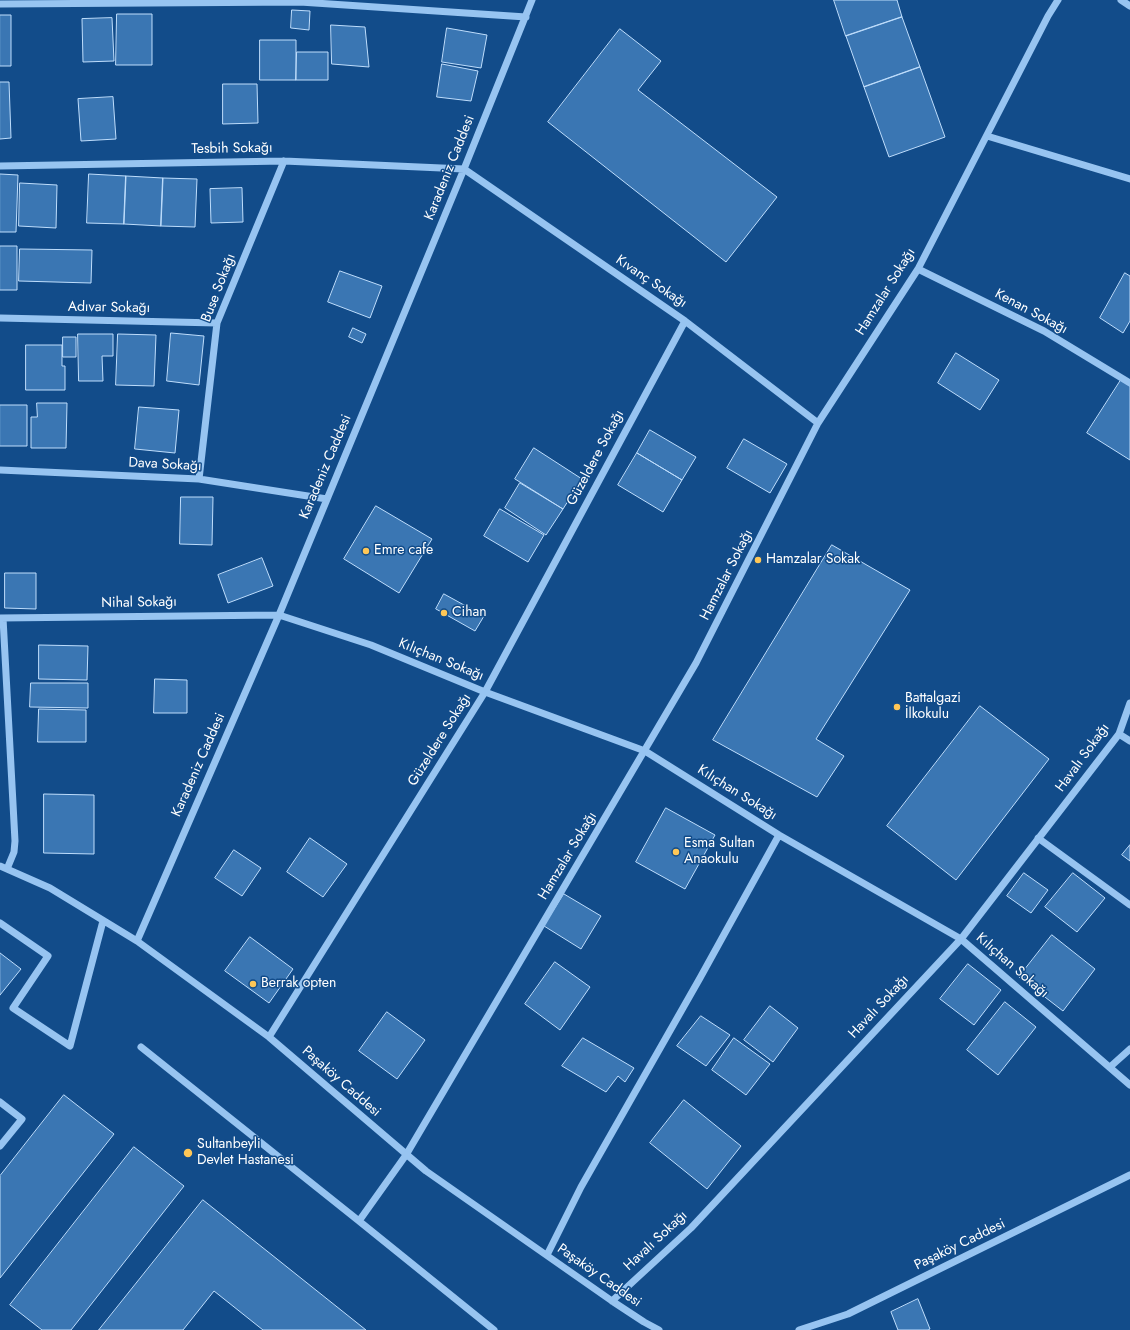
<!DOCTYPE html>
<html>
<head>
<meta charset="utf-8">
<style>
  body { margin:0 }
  canvas { display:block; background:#124c8a }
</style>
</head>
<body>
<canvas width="1130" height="1330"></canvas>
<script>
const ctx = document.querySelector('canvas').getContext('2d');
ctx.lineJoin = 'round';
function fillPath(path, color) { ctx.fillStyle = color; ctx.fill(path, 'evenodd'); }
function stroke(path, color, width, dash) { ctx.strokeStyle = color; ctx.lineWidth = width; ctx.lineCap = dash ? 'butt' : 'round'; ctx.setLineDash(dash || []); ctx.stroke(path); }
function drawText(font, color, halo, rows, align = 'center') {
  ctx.font = font + ' Jost,sans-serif'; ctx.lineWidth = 3; ctx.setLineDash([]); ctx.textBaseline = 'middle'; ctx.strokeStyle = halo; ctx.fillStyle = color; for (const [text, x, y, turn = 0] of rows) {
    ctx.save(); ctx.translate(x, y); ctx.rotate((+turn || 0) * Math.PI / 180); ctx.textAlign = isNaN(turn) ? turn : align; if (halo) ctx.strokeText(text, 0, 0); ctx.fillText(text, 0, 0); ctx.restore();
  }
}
const building = new Path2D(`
  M834 0H897L902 17 846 36Z
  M292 10 310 11 309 30 291 28Z
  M117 14H152V65H116Z
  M0 15H11V66H0Z
  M902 17 920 67 864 87 846 36Z
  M112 18 114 61 83 62 82 19Z
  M331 25 365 27 369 67 332 64Z
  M447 28 487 35 481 68 442 62Z
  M620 29 661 61 638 90 777 197 726 262 548 122Z
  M260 40H296V80H260Z
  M297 52H328V80H296Z
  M442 64 478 71 471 101 437 97Z
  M920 67 945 137 889 157 864 87Z
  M0 82H9L11 138 0 139Z
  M223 84H257L258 123 223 124Z
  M113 97 116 139 81 141 78 99Z
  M0 174 18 175 16 232H0Z
  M89 174 126 176 124 224 87 223Z
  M126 176 163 178 161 226 124 224Z
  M163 178 197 179 195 227 161 226Z
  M20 183 57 185 56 228 19 226Z
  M242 188 243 222 211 223 210 189Z
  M0 246H17V290H0Z
  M20 249 92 250 91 283 19 281Z
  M340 271 382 286 370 318 328 302Z
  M1125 273 1130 276V321L1123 333 1100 318Z
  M353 328 366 334 362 343 349 337Z
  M171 333 204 336 199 385 167 381Z
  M78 334H113V356H102L103 381H79Z
  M118 334 156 335 154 386 116 385Z
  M63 337H76V357H63Z
  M26 345H62V366H65V390H26Z
  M956 353 999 380 980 410 938 383Z
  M1121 380 1130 386V460L1087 433Z
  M37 403H67L66 448H31V417H37Z
  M0 405H27V446H0Z
  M139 407 179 410 175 453 135 449Z
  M650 430 696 457 682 480 637 453Z
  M744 439 787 464 770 493 727 468Z
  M534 448 582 479 563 509 515 479Z
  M637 453 682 480 663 512 618 485Z
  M520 483 563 509 546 535 505 508Z
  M181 497H213L212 545 180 544Z
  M376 506 432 539 399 593 344 559Z
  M500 509 544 535 528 562 484 536Z
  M832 545 910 590 816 739 844 756 817 797 713 740Z
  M262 558 273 586 228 603 218 575Z
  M5 573H36V609L5 608Z
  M444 594 484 616 475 631 436 609Z
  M39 645 88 646 87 680 39 679Z
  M155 679 187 680V713H154Z
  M31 683H88V708L30 707Z
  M980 706 1049 759 956 880 887 826Z
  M39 709 86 710V742H38Z
  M44 794 94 795V854L44 853Z
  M666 808 715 835 685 889 636 862Z
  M310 838 347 864 323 897 287 872Z
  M1130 845V861L1122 855Z
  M234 850 261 868 242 896 215 878Z
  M1024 873 1048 890 1031 913 1007 896Z
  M1073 873 1105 898 1077 932 1045 907Z
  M564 894 601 916 581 949 544 926Z
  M1052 935 1095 969 1063 1011 1019 977Z
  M250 937 293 969 269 1003 225 971Z
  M0 953 21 969 0 995Z
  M555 962 590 987 560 1030 525 1004Z
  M968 964 1001 990 974 1025 940 999Z
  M1005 1002 1036 1027 998 1075 967 1050Z
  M770 1006 798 1028 773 1062 744 1040Z
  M387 1012 425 1040 397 1079 359 1051Z
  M701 1016 730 1035 706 1066 677 1046Z
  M583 1038 634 1068 625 1082 618 1076 606 1092 562 1066Z
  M734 1038 770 1064 746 1095 712 1070Z
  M64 1095 114 1134 0 1278V1176Z
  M684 1100 741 1146 707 1189 650 1143Z
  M134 1147 184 1186 71 1330H42L10 1305Z
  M203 1200 366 1330H263L214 1291 183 1330H99Z
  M918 1299 930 1329 928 1330H898L891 1312Z`);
fillPath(building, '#3a76b3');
stroke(building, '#beddfc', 1);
stroke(new Path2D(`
  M1121 0 1130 6
  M0 4 300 2 526 17
  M987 136 1130 179
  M0 166 284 161 464 169
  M464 169 685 321 818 423
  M918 269 1044 331 1130 383
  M0 318 217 323
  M0 470 199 479 327 499
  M199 479 217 323 284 161
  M0 618 279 615 371 645 485 692 645 751 779 835 961 939 1130 1085
  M3 618 15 841 14 852 7 869
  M1119 734 1130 741
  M1038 838 1130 905
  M0 866 50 888 137 941 269 1037 426 1171 612 1301 644 1322 659 1330
  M0 923 48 956 13 1008 70 1046 103 921
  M137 941 279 615 464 169 532 0
  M269 1037 485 692 685 321
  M141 1047 359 1221
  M1110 1067 1130 1049
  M0 1102 22 1119 0 1146
  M547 1255 581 1187 700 978 779 835
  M612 1301 691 1228 961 939 1119 734 1130 703
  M494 1330 359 1221 406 1155 696 663 818 423 918 269 1048 16 1058 0
  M799 1330 848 1314 1130 1175`), '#97c4f1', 7);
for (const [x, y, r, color] of [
  [366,551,4,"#ffc757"],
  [758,560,4,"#ffc757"],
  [444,613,4,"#ffc757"],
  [897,707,4,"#ffc757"],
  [676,852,4,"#ffc757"],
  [253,984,4,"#ffc757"],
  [188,1153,5,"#ffc757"]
]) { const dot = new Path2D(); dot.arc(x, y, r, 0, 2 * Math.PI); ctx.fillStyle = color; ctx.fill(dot); stroke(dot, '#124c8a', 1.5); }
drawText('14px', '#fff', '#124c8a', [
  ["Tesbih Sokağı",232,149,-1],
  ["Karadeniz Caddesi",450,168,-68],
  ["Kıvanç Sokağı",651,282,34],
  ["Buse Sokağı",219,288,-69],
  ["Hamzalar Sokağı",886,292,-58],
  ["Adıvar Sokağı",109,308,1],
  ["Kenan Sokağı",1031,312,28],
  ["Güzeldere Sokağı",596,458,-62],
  ["Dava Sokağı",165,465,3],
  ["Karadeniz Caddesi",326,467,-67],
  ["Hamzalar Sokağı",727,575,-63],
  ["Nihal Sokağı",139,603,-1],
  ["Kılıçhan Sokağı",441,660,22],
  ["Güzeldere Sokağı",440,740,-58],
  ["Havalı Sokağı",1083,758,-54],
  ["Karadeniz Caddesi",199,765,-66],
  ["Kılıçhan Sokağı",737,793,32],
  ["Hamzalar Sokağı",568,856,-59],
  ["Kılıçhan Sokağı",1012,966,41],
  ["Havalı Sokağı",879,1007,-47],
  ["Paşaköy Caddesi",341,1082,41],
  ["Havalı Sokağı",656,1241,-43],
  ["Paşaköy Caddesi",960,1245,-26],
  ["Paşaköy Caddesi",599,1276,35]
]);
drawText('14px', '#fff', '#124c8a', [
  ["Emre cafe",374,551],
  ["Hamzalar Sokak",766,560],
  ["Cihan",452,613],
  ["Battalgazi",905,699],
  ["İlkokulu",905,715],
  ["Esma Sultan",684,844],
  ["Anaokulu",684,860],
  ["Berrak opten",261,984],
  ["Sultanbeyli",197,1145],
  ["Devlet Hastanesi",197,1161]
], 'left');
</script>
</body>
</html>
